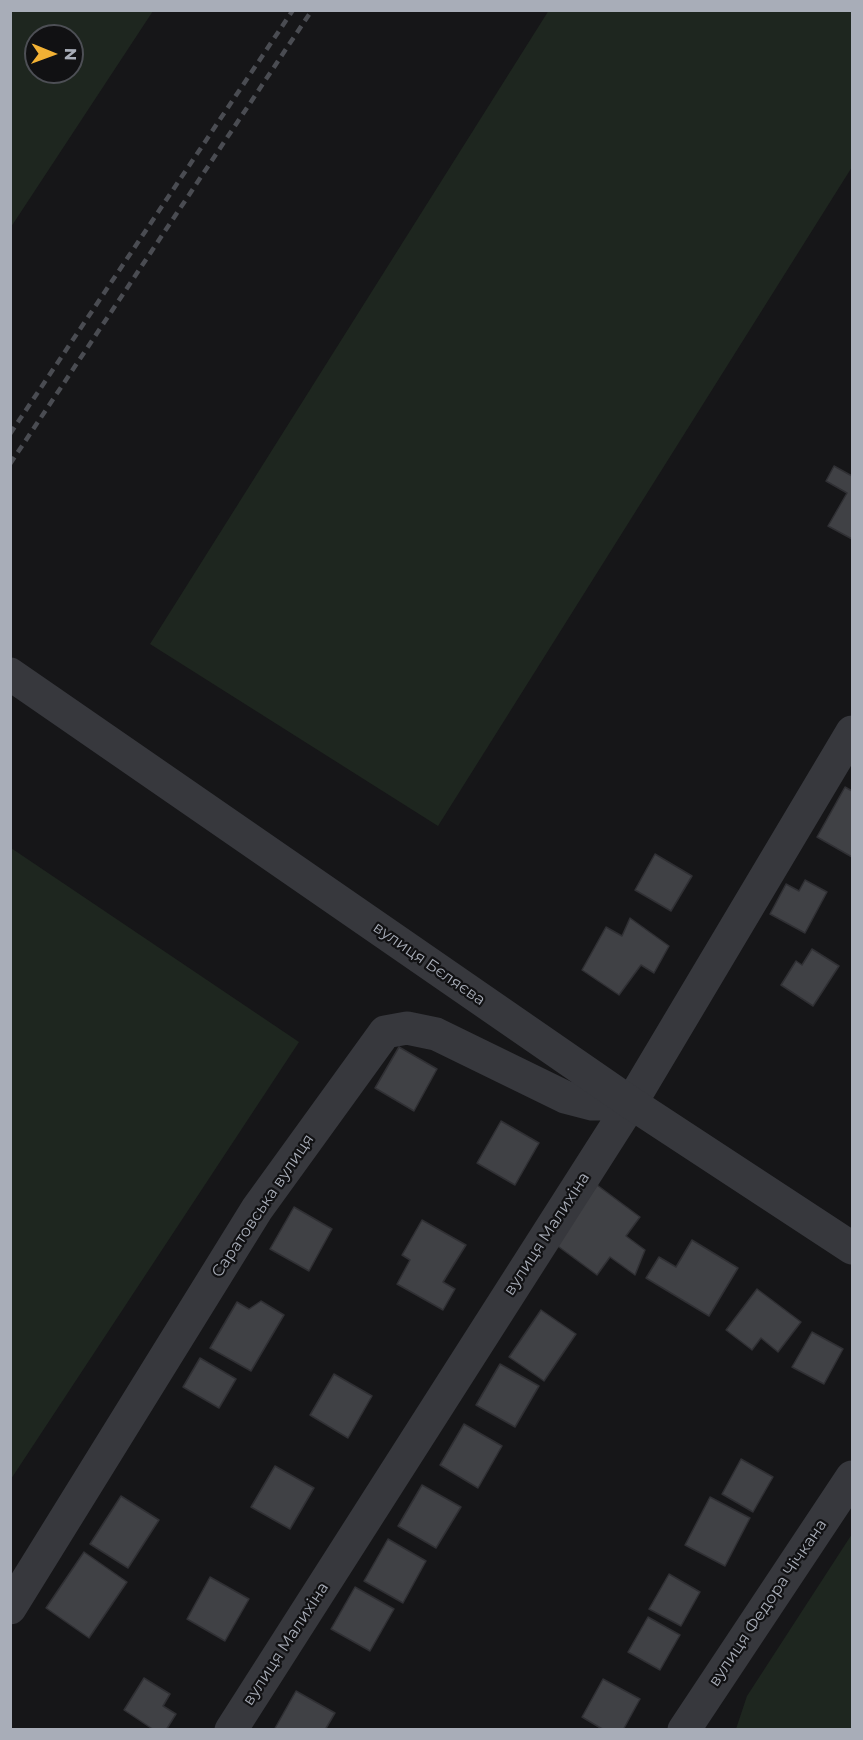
<!DOCTYPE html>
<html>
<head>
<meta charset="utf-8">
<style>
  body { margin:0 }
  #map { position:relative; width:863px; height:1740px; overflow:hidden; background:#161618; font-family:Montserrat,sans-serif }
  canvas { display:block }
  .frame { position:absolute; inset:0; border:12px solid #a8adb8; pointer-events:none }
  .north { position:absolute; left:24px; top:24px; width:60px; height:60px; box-sizing:border-box; background:#111113; border:2px solid #4d4f55; border-radius:50%; rotate:91deg; font-size:16px; font-weight:700; line-height:24px; text-align:center; color:#a8adb8 }
  .north::after { content:''; display:block; margin:auto; width:21px; height:27px; background:#f2b134; clip-path:polygon(50% 0,100% 100%,50% 72%,0 100%) }
</style>
</head>
<body>
<div id="map">
<canvas width="863" height="1740"></canvas>
<div class="frame"></div>
<div class="north">N</div>
</div>
<script>
const ctx = document.querySelector('canvas').getContext('2d');
ctx.lineJoin = 'round';
function fillPath(path, color) { ctx.fillStyle = color; ctx.fill(path, 'evenodd'); }
function stroke(path, color, width, dash) { ctx.strokeStyle = color; ctx.lineWidth = width; ctx.lineCap = dash ? 'butt' : 'round'; ctx.setLineDash(dash || []); ctx.stroke(path); }
function drawText(font, color, halo, rows, align = 'center') {
  ctx.font = font + ' Montserrat,sans-serif'; ctx.lineWidth = 4.5; ctx.setLineDash([]); ctx.textBaseline = 'middle'; ctx.strokeStyle = halo; ctx.fillStyle = color; for (const [text, x, y, turn = 0] of rows) {
    ctx.save(); ctx.translate(x, y); ctx.rotate((+turn || 0) * Math.PI / 180); ctx.textAlign = isNaN(turn) ? turn : align; if (halo) ctx.strokeText(text, 0, 0); ctx.fillText(text, 0, 0); ctx.restore();
  }
}
fillPath(new Path2D(`
  M11 10 153 11 11 227 10 11ZM36 36H72V72H36Z
  M549 10 852 11V167L438 826 150 644Z
  M11 848 299 1042 11 1479Z
  M852 1534V1729H736L747 1696Z`), '#1e261f');
const building = new Path2D(`
  M834 466 852 476V539L828 526 847 493 826 481Z
  M845 787 852 791V857L817 837Z
  M655 854 692 876 671 911 635 890Z
  M805 880 827 892 805 933 770 914 786 884 799 891Z
  M630 918 669 946 654 973 641 965 619 995 582 970 606 927 622 936Z
  M812 949 839 966 813 1006 781 985 796 961 802 965Z
  M399 1047 437 1069 414 1111 375 1088Z
  M501 1121 539 1143 515 1185 477 1163Z
  M597 1185 640 1217 626 1236 645 1250 635 1275 610 1257 597 1275 555 1244Z
  M294 1207 332 1229 309 1271 270 1249Z
  M422 1220 466 1245 443 1282 455 1289 443 1310 397 1284 410 1260 402 1255Z
  M692 1240 738 1268 709 1316 646 1278 659 1257 676 1267Z
  M757 1289 801 1322 778 1352 761 1338 752 1350 726 1330Z
  M261 1301 284 1315 251 1371 210 1348 237 1302 249 1309Z
  M541 1310 576 1334 544 1381 509 1357Z
  M812 1332 843 1349 824 1384 792 1367Z
  M200 1358 236 1379 219 1408 183 1387Z
  M500 1364 539 1386 515 1427 476 1405Z
  M334 1374 372 1396 348 1438 310 1415Z
  M464 1424 502 1446 478 1488 440 1465Z
  M741 1459 773 1477 753 1512 722 1494Z
  M275 1466 314 1488 290 1529 251 1507Z
  M422 1485 461 1507 436 1548 398 1526Z
  M121 1496 159 1520 128 1568 90 1544Z
  M710 1497 750 1518 725 1566 685 1545Z
  M388 1539 426 1561 403 1603 364 1581Z
  M84 1552 127 1582 89 1638 46 1608Z
  M669 1574 700 1592 681 1626 649 1609Z
  M210 1577 249 1599 225 1641 187 1619Z
  M355 1587 394 1609 370 1651 331 1629Z
  M648 1617 680 1635 660 1670 628 1652Z
  M144 1678 170 1694 163 1706 176 1714 166 1730H154L124 1710Z
  M603 1679 640 1699 623 1730H604L582 1717Z
  M296 1691 335 1713 325 1730H274Z`);
fillPath(building, '#404145');
stroke(building, '#303034', 1.5);
stroke(new Path2D(`
  M10 1608 257 1209 385 1032 407 1028 436 1034 565 1097 592 1104 631 1103
  M231 1730 631 1103 852 732
  M684 1730 852 1477`), '#37383d', 33);
stroke(new Path2D(`
  M10 674 631 1103 852 1248`), '#37383d', 33);
stroke(new Path2D(`
  M10 434 293 10
  M10 464 312 10`), '#4a4c52', 4.5, [8, 6]);
drawText('16px', '#a8adb8', '#111113', [
  ["вулиця Бєляєва",429,964,35],
  ["Саратовська вулиця",263,1206,-56],
  ["вулиця Малихіна",547,1234,-57],
  ["вулиця Федора Чічкана",768,1603,-56],
  ["вулиця Малихіна",286,1644,-57]
]);
</script>
</body>
</html>
